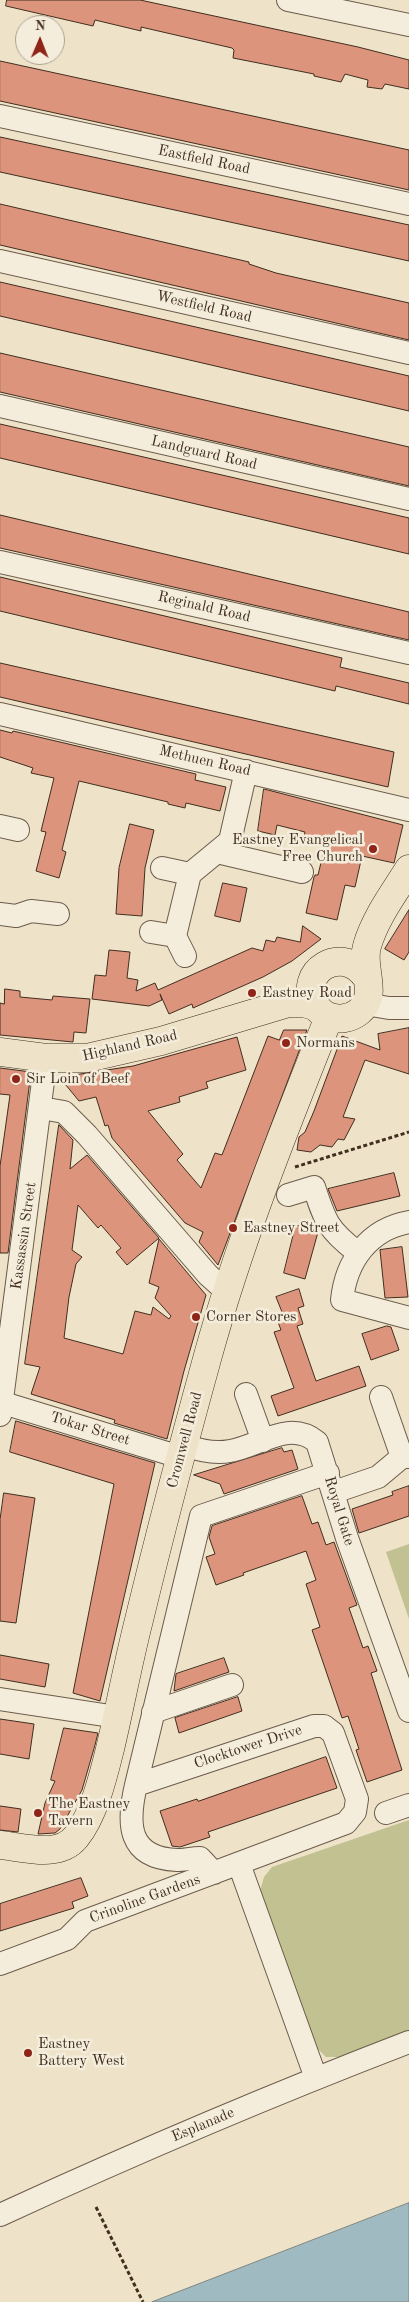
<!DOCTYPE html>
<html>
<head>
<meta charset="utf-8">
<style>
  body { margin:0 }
  #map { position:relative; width:409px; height:2302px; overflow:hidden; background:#eee3c9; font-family:"Old Standard TT",serif }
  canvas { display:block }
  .north { position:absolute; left:15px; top:15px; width:50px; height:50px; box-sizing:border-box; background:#f4eddc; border:1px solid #aca190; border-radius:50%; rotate:1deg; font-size:14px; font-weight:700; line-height:20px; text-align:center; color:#412e1f }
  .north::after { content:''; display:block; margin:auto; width:18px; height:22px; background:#8f2418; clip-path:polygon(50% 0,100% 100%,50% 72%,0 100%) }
</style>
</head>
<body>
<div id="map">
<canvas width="409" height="2302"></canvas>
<div class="north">N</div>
</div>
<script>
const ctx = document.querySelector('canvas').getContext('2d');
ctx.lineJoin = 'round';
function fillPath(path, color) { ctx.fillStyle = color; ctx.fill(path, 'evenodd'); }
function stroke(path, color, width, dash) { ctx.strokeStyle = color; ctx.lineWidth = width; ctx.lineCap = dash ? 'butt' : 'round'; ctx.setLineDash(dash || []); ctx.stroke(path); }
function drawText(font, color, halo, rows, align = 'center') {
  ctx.font = font + ' "Old Standard TT",serif'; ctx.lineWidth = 5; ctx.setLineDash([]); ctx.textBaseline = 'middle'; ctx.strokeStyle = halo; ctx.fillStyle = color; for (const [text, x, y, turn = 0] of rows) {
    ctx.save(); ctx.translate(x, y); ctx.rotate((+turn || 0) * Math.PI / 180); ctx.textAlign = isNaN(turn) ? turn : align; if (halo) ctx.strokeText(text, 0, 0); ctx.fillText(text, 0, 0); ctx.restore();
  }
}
fillPath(new Path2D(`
  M409 1544V1619L386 1552Z
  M409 1820V2032L344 2057H326L314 2045 260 1891 264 1877 272 1867Z`), '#c1c191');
const water = new Path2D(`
  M409 2203V2302H152Z`);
fillPath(water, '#9fbbc1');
stroke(water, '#798380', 1);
const building = new Path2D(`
  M7 0H140L358 47 409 60V89L385 84 382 89 367 87 368 80 345 74 341 82 314 76V74L233 58 234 50 232 48 141 27V31L95 20 93 26 6 6Z
  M0 61 409 150V190L0 101Z
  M0 137 409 225V261L0 172Z
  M0 204 249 262V264L276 273 409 303V340L0 245Z
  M0 282 409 376V411L0 316Z
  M0 353 409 447V486L0 392Z
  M0 424 409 518V554L0 458Z
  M0 515 409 612V640L0 548Z
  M0 577 342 658 340 667 409 683V704L336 686 335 691 0 611Z
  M0 663 394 752 388 787 0 697Z
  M0 730 12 733 13 731 196 774 195 780 226 787 220 811 186 803 185 808 168 804V802L79 781 62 850 66 852 59 878 36 871 46 832 41 831 54 778 31 773 33 768 0 757Z
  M264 789 403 825 394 863 362 856 355 887 345 885 337 920 306 913 314 877 315 875H318L325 846 303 841 305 832 277 825 275 835 258 831Z
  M130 824 154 830 145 868 142 916 116 914 119 868Z
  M223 883 247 888 240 922 215 916Z
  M409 910V952L404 960 385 949Z
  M303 926 321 939 292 961 263 977 193 1008 192 1004 169 1014 160 994 162 1000 149 1006 92 999 95 975 106 976 109 950 130 952 127 978 138 980 136 991 155 983 158 990 252 948 263 951 266 940 275 942 277 937 300 942Z
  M5 989 20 991V997L52 1000 53 996 90 999 86 1033 74 1032 73 1042 0 1035V1003L4 1004Z
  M409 1028V1074L365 1060 343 1117 355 1119 344 1140 338 1139 332 1147 320 1145 311 1152 297 1150 299 1137 305 1132 314 1111 342 1036 380 1050 378 1034Z
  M284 1030H307L218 1265 199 1242 203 1232 185 1223 112 1138 108 1125 105 1126 96 1097 79 1101 65 1084 67 1076 133 1066 237 1037 246 1070 206 1082 208 1088 179 1097 180 1102 148 1111 183 1154 177 1160 201 1188 215 1153 222 1155 268 1036 279 1040Z
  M0 1068 31 1072 8 1253H0V1166L10 1095 0 1094Z
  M59 1125 73 1140 70 1169 87 1155 159 1238 127 1265 116 1252 121 1248 101 1225 98 1228 78 1205 72 1250 82 1257 76 1264 69 1297 64 1338 123 1354 135 1311 151 1315 153 1307 169 1319 171 1316 155 1298 159 1287 149 1283 159 1239 206 1295 184 1371 167 1439 114 1423 115 1420 31 1394 40 1367 25 1364Z
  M394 1173 400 1196 337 1211 328 1189Z
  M296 1225 318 1232 305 1279 284 1273Z
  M402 1247 408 1297 385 1298 380 1250Z
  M299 1289 304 1306 298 1308 303 1324 297 1326 316 1381 359 1366 366 1386 278 1416 271 1396 294 1388 274 1332 281 1330 275 1314 282 1312 276 1297Z
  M387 1326 391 1327 399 1350 371 1360 362 1334Z
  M16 1421 155 1463 100 1701 73 1693 114 1484 10 1452Z
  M282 1448 284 1452 292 1450 298 1469 224 1494 220 1484 194 1475Z
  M409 1486V1516L359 1533 352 1509 393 1495 392 1492Z
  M4 1493 35 1498 16 1623 0 1621V1520Z
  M302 1496 312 1524 318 1522 326 1545 334 1542 357 1605 349 1608 363 1648 368 1646 377 1671 371 1673 402 1770 367 1782 356 1750 359 1749 348 1716 342 1718 312 1630 320 1627 306 1584 316 1580 306 1551 243 1573 244 1575 216 1585 206 1557 215 1554 209 1537 212 1526Z
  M0 1655 49 1664 45 1687 0 1679Z
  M224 1658 229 1672 174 1691 176 1674Z
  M238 1697 242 1711 179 1733 175 1718Z
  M0 1719 34 1724 29 1759 0 1754Z
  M64 1728 98 1733 95 1745 82 1790 60 1829 55 1833 38 1834 45 1803 55 1781 51 1780Z
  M326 1757 337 1788 208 1832 210 1837 180 1847 172 1846 160 1811 197 1799 198 1801Z
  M0 1806 21 1809 18 1832 0 1830Z
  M81 1878 88 1896 72 1902 74 1908 0 1931V1904Z`);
fillPath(building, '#dd947c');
stroke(building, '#412e1f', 1);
const minor = new Path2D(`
  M288 0 409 25
  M0 116 409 204
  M0 261 409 353
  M0 406 409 499
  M0 562 409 653
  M0 714 409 810
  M0 826 18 830
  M217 852 302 872
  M162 868 190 874
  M0 914 16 916 31 911 58 914
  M151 932 175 936
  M185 956 175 936 190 874 230 841 246 771
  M365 1004 389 1008H409
  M41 1108 64 1112 87 1135 208 1275 226 1291
  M288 1195 314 1187C325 1221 328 1230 357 1252
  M409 1222C369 1229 346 1261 342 1300L409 1318
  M246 1394 263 1441
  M381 1397 402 1457
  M0 1402 180 1457
  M0 1415 46 1058
  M184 1445C198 1450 215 1454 230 1451 260 1446 289 1419 317 1442L347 1538 409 1711
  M334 1492 378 1477 402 1457H409
  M0 1699 117 1717
  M153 1712 232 1685
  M136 1785C127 1823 127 1858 177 1860 184 1860 192 1858 200 1858L214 1873
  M386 1813 409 1805
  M239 1864 316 2078
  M0 1964 67 1939 85 1921 346 1823 355 1812 357 1799 333 1733 324 1726H314L136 1785 201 1516 328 1473
  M0 2215C135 2153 271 2095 409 2042`);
const major = new Path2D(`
  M367 978C343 942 295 972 316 1006 329 1026 361 1021 368 998 372 983 362 963 367 946 375 918 394 893 409 869
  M0 1052 46 1058H87L161 1041 288 1003H304L317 1007
  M0 1845C23 1847 59 1859 76 1837 94 1815 103 1777 110 1749 120 1707 128 1663 139 1620 160 1533 183 1446 207 1359 239 1242 284 1130 329 1017`);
stroke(minor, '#6c5b4a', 24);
stroke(major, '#412e1f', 29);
stroke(new Path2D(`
  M295 1167 409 1132
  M96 2207 143 2302`), '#412e1f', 3, [4, 2.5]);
stroke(minor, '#f4eddc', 22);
stroke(major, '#eee3c9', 28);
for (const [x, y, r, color] of [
  [373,849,5,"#8f2418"],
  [252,993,5,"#8f2418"],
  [286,1043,5,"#8f2418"],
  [16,1079,5,"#8f2418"],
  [233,1228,5,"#8f2418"],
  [196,1317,5,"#8f2418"],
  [38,1813,5,"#8f2418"],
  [28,2053,5,"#8f2418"]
]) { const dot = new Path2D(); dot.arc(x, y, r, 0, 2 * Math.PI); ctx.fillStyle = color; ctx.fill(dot); stroke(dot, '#f4eddc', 2); }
drawText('15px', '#412e1f', '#f4eddc', [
  ["Eastfield Road",204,160,12],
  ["Westfield Road",204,307,13],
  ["Landguard Road",204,453,13],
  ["Reginald Road",204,607,13],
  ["Methuen Road",205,761,13],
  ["Highland Road",130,1046,-13],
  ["Kassassin Street",24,1236,-82],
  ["Tokar Street",90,1429,17],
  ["Cromwell Road",185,1440,-75],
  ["Royal Gate",339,1511,73],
  ["Clocktower Drive",248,1747,-18],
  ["Crinoline Gardens",145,1899,-20],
  ["Esplanade",203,2125,-23]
]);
drawText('15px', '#412e1f', '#f4eddc', [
  ["Eastney Evangelical",363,840,"right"],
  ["Free Church",363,857,"right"],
  ["Eastney Road",262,993],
  ["Normans",296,1043],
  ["Sir Loin of Beef",26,1079],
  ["Eastney Street",243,1228],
  ["Corner Stores",206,1317],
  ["The Eastney",48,1804],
  ["Tavern",48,1821],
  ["Eastney",38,2044],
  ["Battery West",38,2061]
], 'left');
</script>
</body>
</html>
